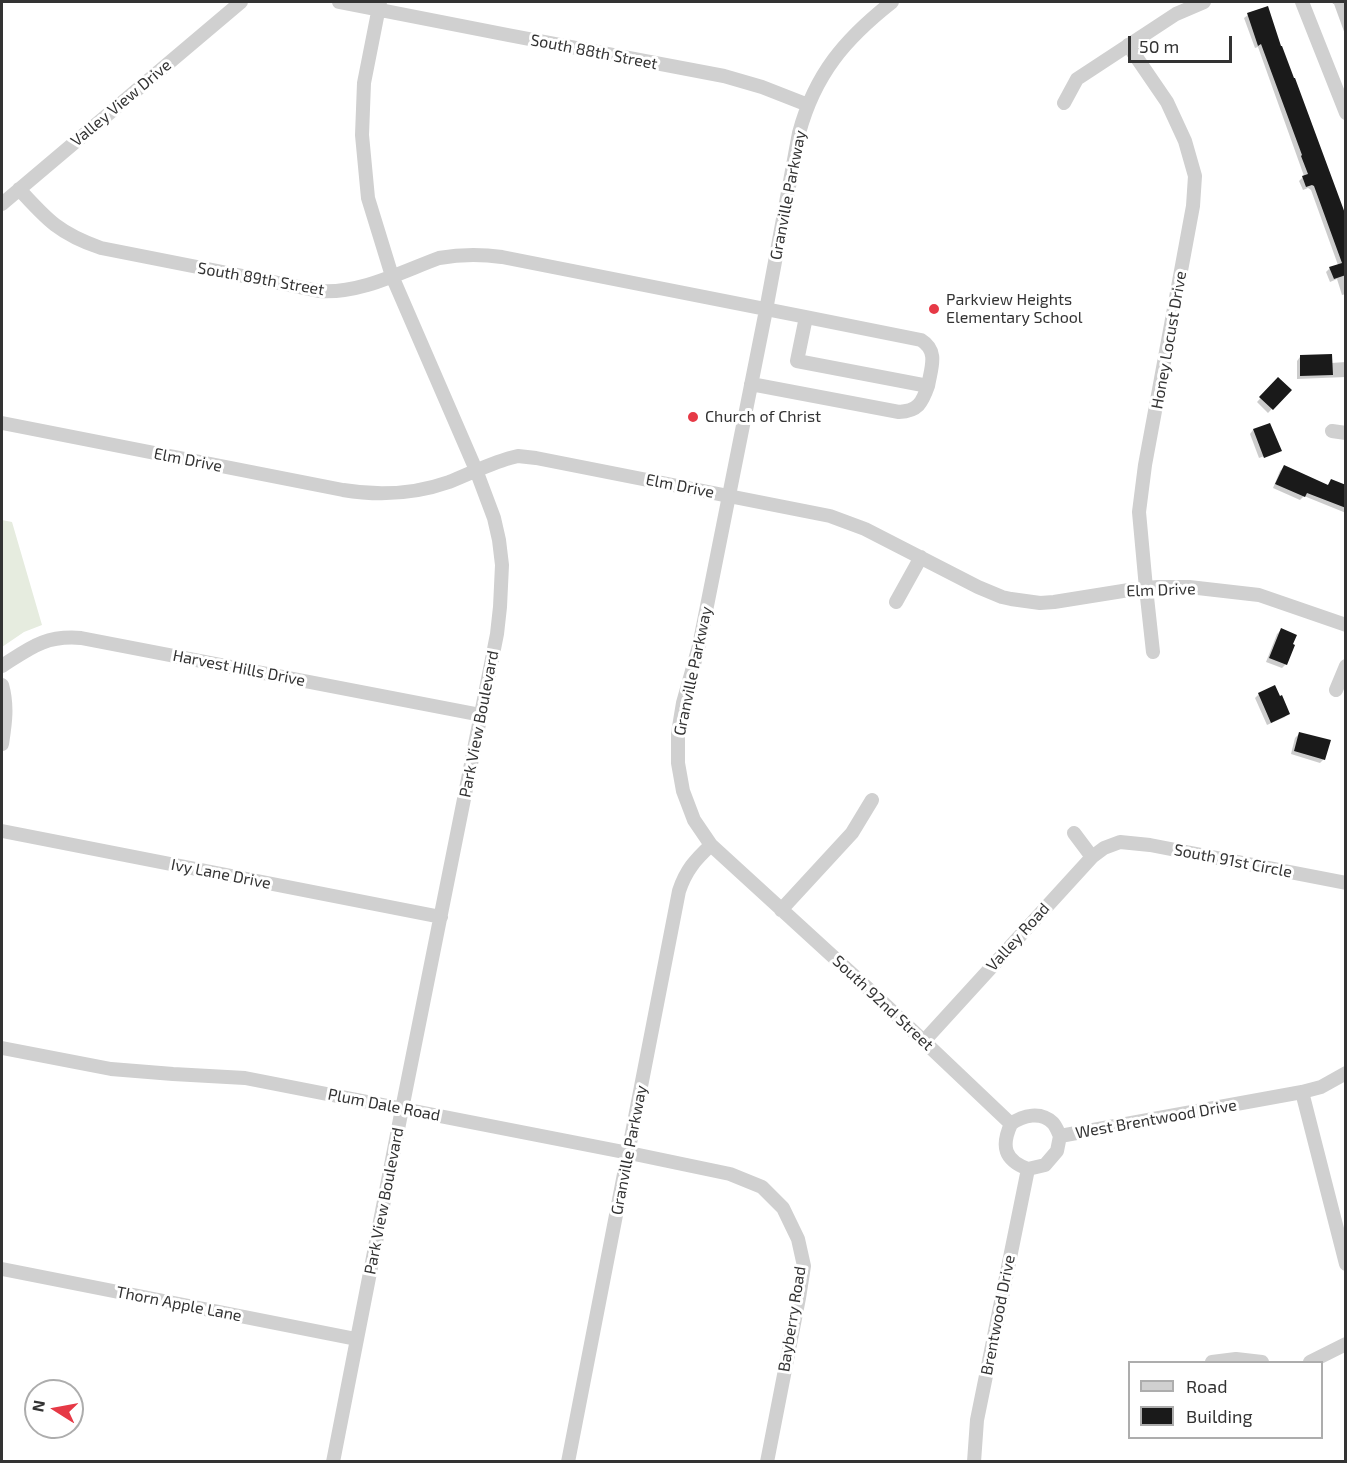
<!DOCTYPE html>
<html>
<head>
<meta charset="utf-8">
<style>
  body { margin:0 }
  #map { position:relative; width:1347px; height:1463px; overflow:hidden; background:#fff; font-family:"Exo 2",sans-serif }
  canvas { display:block }
  .frame { position:absolute; inset:0; border:3px solid #333; pointer-events:none }
  .legend { position:absolute; left:1128px; top:1361px; width:195px; height:78px; box-sizing:border-box; background:#fff; border:2px solid #adadad; margin:0; padding:8px 10px; list-style:none; font-size:18px; color:#333 }
  .legend li { display:flex; align-items:center; gap:12px; height:30px }
  .legend b { width:30px; border:2px solid #adadad }
  .north { position:absolute; left:24px; top:1379px; width:60px; height:60px; box-sizing:border-box; background:#fff; border:2px solid #adadad; border-radius:50%; rotate:281deg; font-size:16px; font-weight:700; line-height:24px; text-align:center; color:#333 }
  .north::after { content:''; display:block; margin:auto; width:21px; height:27px; background:#e63946; clip-path:polygon(50% 0,100% 100%,50% 72%,0 100%) }
  .scale { position:absolute; left:1128px; top:36px; width:104px; height:27px; box-sizing:border-box; border:3px solid #333; border-top:0; padding-left:8px; font-size:18px; line-height:21px; white-space:nowrap; color:#333; -webkit-text-stroke:4px #fff; paint-order:stroke }
</style>
</head>
<body>
<div id="map">
<canvas width="1347" height="1463"></canvas>
<div class="frame"></div>
<ul class="legend">
<li><b style="height:8px;background:#d0d0d0"></b>Road</li>
<li><b style="height:16px;background:#1a1a1a"></b>Building</li>
</ul>
<div class="north">N</div>
<div class="scale">50 m</div>
</div>
<script>
const ctx = document.querySelector('canvas').getContext('2d');
ctx.lineJoin = 'round';
function fillPath(path, color) { ctx.fillStyle = color; ctx.fill(path, 'evenodd'); }
function stroke(path, color, width, dash) { ctx.strokeStyle = color; ctx.lineWidth = width; ctx.lineCap = dash ? 'butt' : 'round'; ctx.setLineDash(dash || []); ctx.stroke(path); }
function drawText(font, color, halo, rows, align = 'center') {
  ctx.font = font + ' "Exo 2",sans-serif'; ctx.lineWidth = 6; ctx.setLineDash([]); ctx.textBaseline = 'middle'; ctx.strokeStyle = halo; ctx.fillStyle = color; for (const [text, x, y, turn = 0] of rows) {
    ctx.save(); ctx.translate(x, y); ctx.rotate((+turn || 0) * Math.PI / 180); ctx.textAlign = isNaN(turn) ? turn : align; if (halo) ctx.strokeText(text, 0, 0); ctx.fillText(text, 0, 0); ctx.restore();
  }
}
fillPath(new Path2D(`
  M2 520 12 522 42 625 24 632 2 647Z`), '#e6ecdf');
fillPath(new Path2D(`
  M1332 2H1346V37L1334 4H1333Z
  M1248 15 1280 48 1346 218V294L1342 295 1337 279 1330 282 1326 272 1330 268 1338 265 1311 190 1308 188 1303 190 1299 181 1304 176 1258 47 1255 48 1244 18Z
  M1300 357 1331 363 1346 362V377L1297 379V361Z
  M1278 379 1290 390 1268 413 1257 402Z
  M1269 424 1280 451 1278 453V451L1259 458 1250 434 1253 430Z
  M1284 467 1327 486 1331 481 1346 487V513L1304 496 1300 500 1273 488 1280 471Z
  M1281 630 1291 645 1286 664 1282 668 1266 662 1277 634Z
  M1274 687 1288 713 1285 717 1267 725 1255 698 1259 694Z
  M1299 734 1324 759 1320 763 1291 754 1295 738Z`), '#0003');
fillPath(new Path2D(`
  M1268 6 1281 46H1282L1294 78H1295L1346 216V275L1334 279 1329 267 1342 263 1314 186 1312 185 1306 187 1302 176 1308 174 1301 156 1302 155 1261 44 1258 46 1247 13Z
  M1332 354 1333 375 1300 376V355Z
  M1278 377 1292 390 1273 410 1259 397Z
  M1270 423 1282 451 1264 458 1253 429Z
  M1284 465 1328 485 1331 479 1346 485V508L1307 493 1305 497 1275 484Z
  M1281 628 1297 635 1293 644 1295 645 1287 665 1269 658Z
  M1275 685 1280 696 1282 695 1290 714 1271 723 1258 693Z
  M1299 732 1331 740 1325 760 1294 751Z`), '#1a1a1a');
stroke(new Path2D(`
  M339 2 508 35 724 76 762 87 808 105
  M1302 2 1346 113
  M1128 45 1167 102 1185 141 1195 176 1193 206 1145 465 1139 512 1146 588 1153 652
  M1064 103 1077 79 1176 14 1204 2
  M19 189C47 220 60 234 101 248L319 291C360 294 401 272 439 258 461 254 481 254 502 257L806 317
  M2 204 241 2
  M806 317 921 340C939 351 931 368 928 386L797 361Z
  M751 384 899 412C918 411 922 403 928 386
  M2 423 343 490C379 496 415 494 449 482 469 474 489 464 510 458L518 456 536 458 830 516 865 529 978 587 1002 597 1011 599 1040 603 1054 602 1129 590 1158 587H1189L1259 595 1346 625
  M1332 431 1346 433
  M896 602 921 557
  M2 666C30 648 45 635 81 638L481 715
  M2 685C8 706 5 724 2 744
  M1336 690 1346 666
  M2 831 441 917
  M1074 833 1092 857
  M711 845 875 995 1011 1124
  M781 910 852 833 872 800
  M924 1041 1092 857 1104 848 1120 842 1150 845 1346 883
  M2 1048 111 1069 173 1074 245 1078 639 1155 730 1174 762 1187 783 1208 798 1239 804 1266 799 1298 767 1462
  M1302 1092 1346 1264
  M1011 1124C1023 1115 1041 1111 1053 1123 1056 1126 1058 1132 1060 1136
  M1011 1124C1001 1146 1004 1160 1028 1169
  M1060 1136 1302 1092 1321 1087 1346 1073
  M1028 1169 1045 1165 1057 1151 1060 1136
  M2 1269 356 1339
  M1212 1362 1236 1359 1262 1362
  M1310 1362 1346 1344
  M333 1462 400 1119 497 634 500 607 502 565 499 540 494 518 476 470 392 276 368 198 362 135 364 83 380 2
  M568 1462 679 891C686 870 695 860 711 845L694 820 683 791 678 763V733L683 703 699 646 766 310 799 133C815 74 845 39 892 2
  M974 1462 977 1420 1028 1169`), '#d0d0d0', 14);
for (const [x, y, r, color] of [
  [934,309,6,"#e63946"],
  [693,417,6,"#e63946"]
]) { const dot = new Path2D(); dot.arc(x, y, r, 0, 2 * Math.PI); ctx.fillStyle = color; ctx.fill(dot); stroke(dot, '#fff', 2); }
drawText('16px', '#333', '#fff', [
  ["South 88th Street",594,52,11],
  ["Valley View Drive",121,103,-40],
  ["Granville Parkway",788,195,-79],
  ["South 89th Street",261,279,10],
  ["Honey Locust Drive",1169,340,-80],
  ["Elm Drive",188,460,11],
  ["Elm Drive",680,486,11],
  ["Elm Drive",1161,590,-2],
  ["Harvest Hills Drive",239,668,11],
  ["Granville Parkway",693,671,-78],
  ["Park View Boulevard",479,724,-79],
  ["South 91st Circle",1233,861,11],
  ["Ivy Lane Drive",221,874,11],
  ["Valley Road",1018,937,-48],
  ["South 92nd Street",883,1003,43],
  ["Plum Dale Road",384,1105,11],
  ["West Brentwood Drive",1156,1119,-10],
  ["Granville Parkway",629,1150,-79],
  ["Park View Boulevard",384,1201,-79],
  ["Thorn Apple Lane",179,1304,11],
  ["Brentwood Drive",998,1315,-79],
  ["Bayberry Road",792,1319,-81]
]);
drawText('16px', '#333', '#fff', [
  ["Parkview Heights",946,300],
  ["Elementary School",946,318],
  ["Church of Christ",705,417]
], 'left');
</script>
</body>
</html>
